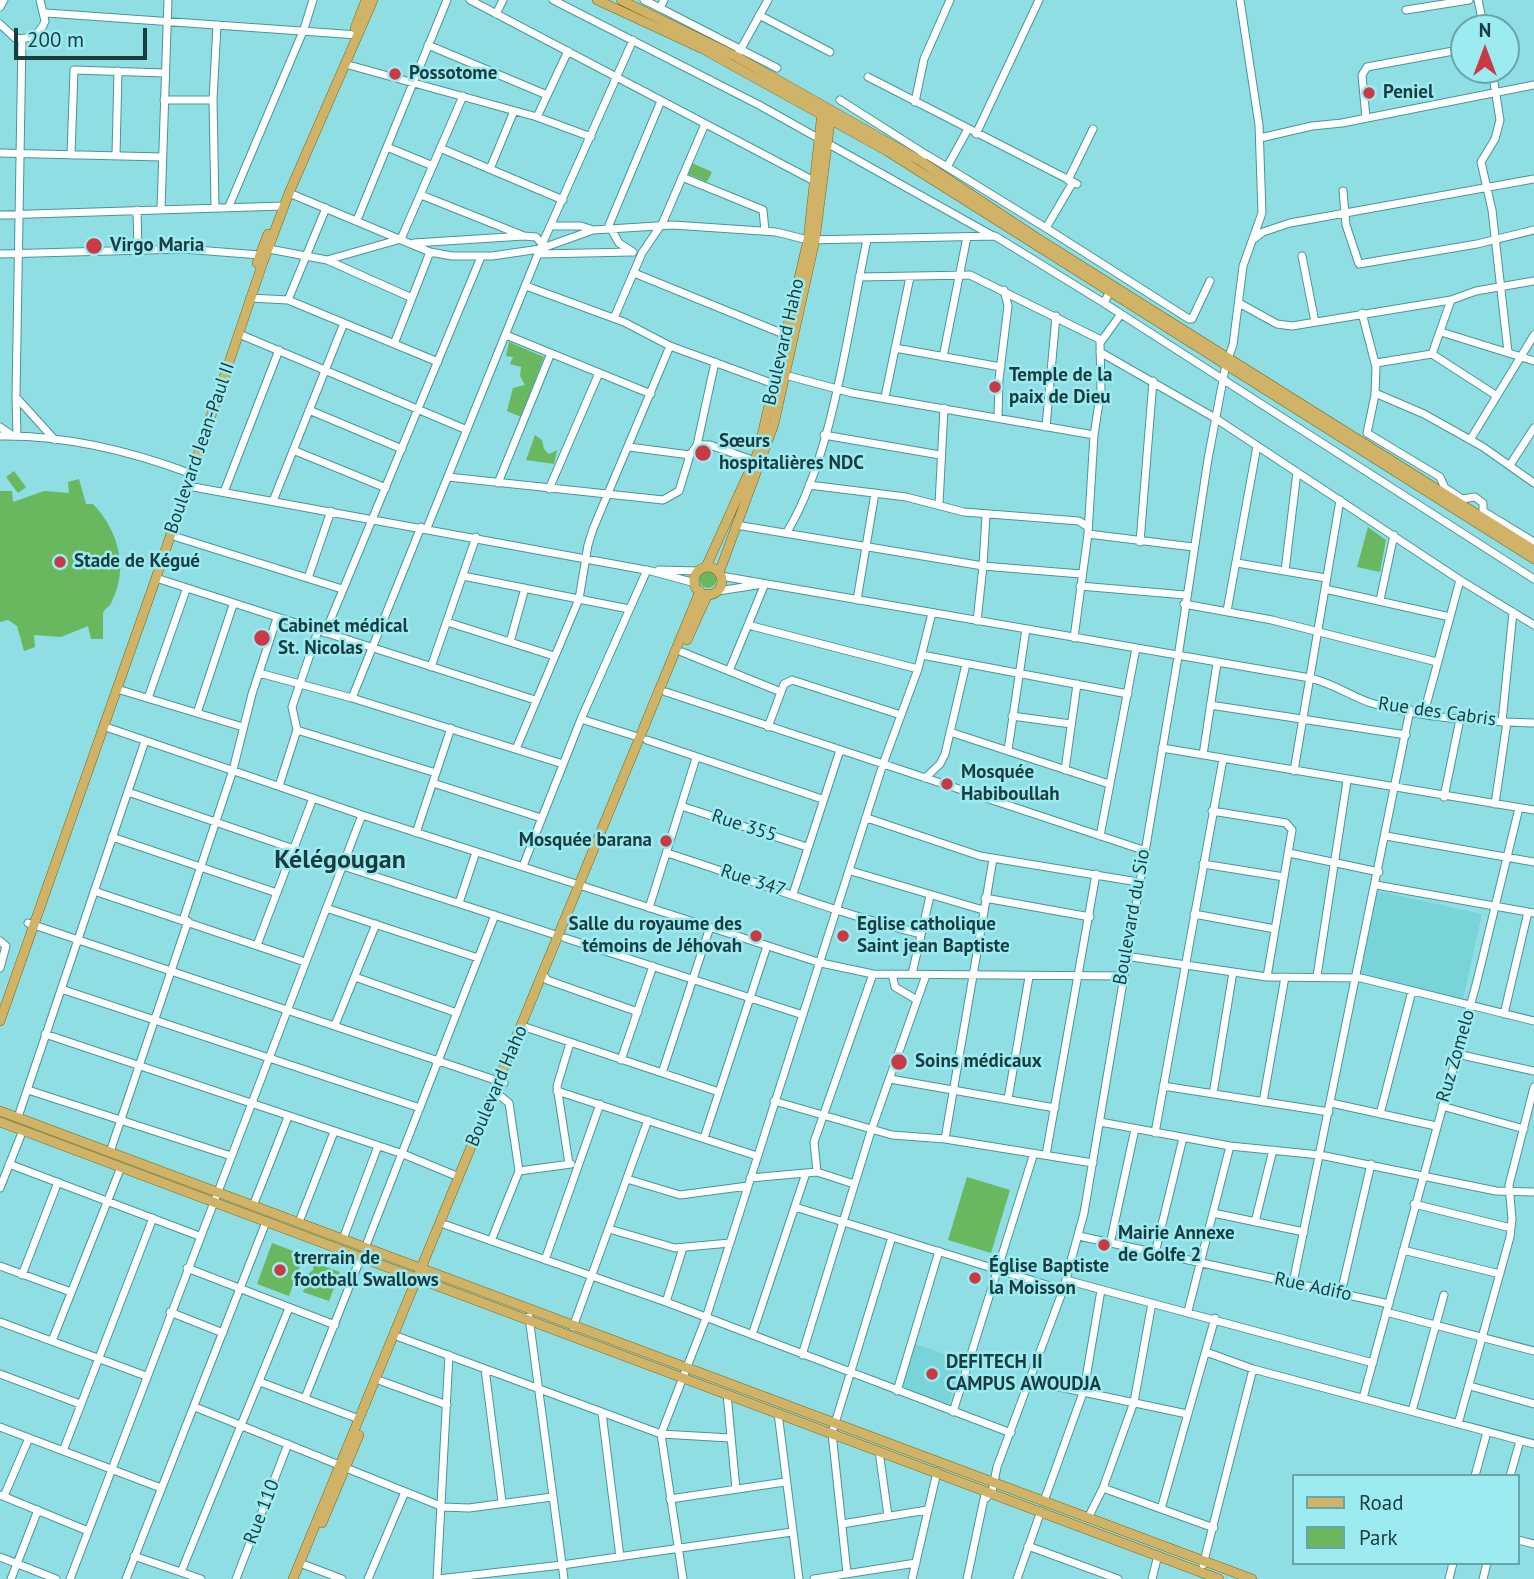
<!DOCTYPE html>
<html>
<head>
<meta charset="utf-8">
<style>
  body { margin:0 }
  #map { position:relative; width:1534px; height:1579px; overflow:hidden; background:#8fdee3; font-family:"PT Sans",sans-serif }
  canvas { display:block }
  .legend { position:absolute; left:1292px; top:1474px; width:228px; height:91px; box-sizing:border-box; background:#9cebf1; border:2px solid #68a5aa; margin:0; padding:9px 12px; list-style:none; font-size:21px; color:#1b3c3f }
  .legend li { display:flex; align-items:center; gap:14px; height:35px }
  .legend b { width:35px; border:2px solid #68a5aa }
  .north { position:absolute; left:1450px; top:14px; width:70px; height:70px; box-sizing:border-box; background:#9cebf1; border:2px solid #68a5aa; border-radius:50%; rotate:0deg; font-size:19px; font-weight:700; line-height:28px; text-align:center; color:#1b3c3f }
  .north::after { content:''; display:block; margin:auto; width:24px; height:32px; background:#ca3a44; clip-path:polygon(50% 0,100% 100%,50% 72%,0 100%) }
  .scale { position:absolute; left:14px; top:28px; width:133px; height:32px; box-sizing:border-box; border:4px solid #1b3c3f; border-top:0; padding-left:9px; font-size:21px; line-height:24px; white-space:nowrap; color:#1b3c3f; -webkit-text-stroke:5px #9cebf1; paint-order:stroke }
</style>
</head>
<body>
<div id="map">
<canvas width="1534" height="1579"></canvas>
<ul class="legend">
<li><b style="height:9px;background:#d0b367"></b>Road</li>
<li><b style="height:19px;background:#69b85f"></b>Park</li>
</ul>
<div class="north">N</div>
<div class="scale">200 m</div>
</div>
<script>
const ctx = document.querySelector('canvas').getContext('2d');
ctx.lineJoin = 'round';
function fillPath(path, color) { ctx.fillStyle = color; ctx.fill(path, 'evenodd'); }
function stroke(path, color, width, dash) { ctx.strokeStyle = color; ctx.lineWidth = width; ctx.lineCap = dash ? 'butt' : 'round'; ctx.setLineDash(dash || []); ctx.stroke(path); }
function drawText(font, color, halo, rows, align = 'center') {
  ctx.font = font + ' "PT Sans",sans-serif'; ctx.lineWidth = 5; ctx.setLineDash([]); ctx.textBaseline = 'middle'; ctx.strokeStyle = halo; ctx.fillStyle = color; for (const [text, x, y, turn = 0] of rows) {
    ctx.save(); ctx.translate(x, y); ctx.rotate((+turn || 0) * Math.PI / 180); ctx.textAlign = isNaN(turn) ? turn : align; if (halo) ctx.strokeText(text, 0, 0); ctx.fillText(text, 0, 0); ctx.restore();
  }
}
fillPath(new Path2D(`
  M1377 891 1482 914 1463 999 1359 977Z
  M915 1344 963 1360 949 1404 900 1388Z`), '#79d4da');
fillPath(new Path2D(`
  M692 163 712 172 707 182 688 174Z
  M509 342 544 357 521 417 507 411 513 388 525 385 520 376 521 367 510 364 513 357 506 356Z
  M535 435 542 440 544 449 549 454 557 450 554 464 526 460Z
  M14 471 26 487 18 493 6 477Z
  M79 479 86 504H93C118 530 129 568 112 601 109 609 107 605 103 613V639H91L88 626 61 637 34 635 35 647 24 651 17 626 8 620 0 622V491H12L13 502 44 491 69 493 68 482Z
  M1368 527 1386 540 1380 572 1357 567Z
  M699 579a9 9 0 1 1 18 0a9 9 0 1 1-18 0Z
  M967 1177 1010 1190 991 1253 948 1240Z
  M272 1243 304 1255 289 1296 257 1284Z
  M315 1257 326 1267 340 1272 329 1301 303 1292 309 1273 313 1270Z`), '#69b85f');
const minor = new Path2D(`
  M470 0 816 182
  M553 0 759 105 993 236
  M644 0 660 8
  M664 0 660 8 777 68
  M1478 0 1484 28
  M0 7 4 0
  M1406 10 1469 0
  M46 13 358 35
  M496 14 503 0
  M759 15 830 52
  M0 24 15 38C30 40 40 35 45 21L40 0
  M22 39 16 397 55 440
  M428 45 547 95
  M738 54 768 0
  M345 64 537 117 591 137
  M1492 70 1500 120 1495 139 1481 162 1492 210 1508 352
  M868 77 1077 184
  M164 100H213
  M840 100 925 154
  M915 102 924 59 950 0
  M537 117 568 51
  M1366 118 1362 75 1367 67 1464 49
  M976 134 1039 0
  M1260 138 1312 126 1342 123 1534 85
  M387 147 433 166
  M440 148 563 200
  M0 153 162 157
  M71 155 74 70 165 73
  M116 155 118 71
  M922 156 927 155 947 167 968 129
  M947 167 1046 228 1073 182
  M490 169 514 111
  M682 177 763 210 765 231
  M1068 180 1093 129
  M1343 191 1346 225 1359 264 1477 244 1534 230
  M289 193 430 252 452 256H492L540 249 593 230 673 225 776 232 808 240 995 236 1104 303
  M421 195 524 236
  M229 206 304 29 313 0
  M215 207 213 100 217 25
  M161 209 168 0
  M137 210 138 250
  M0 215 284 206
  M357 220 447 0
  M553 226H581L593 230
  M1046 228 1189 319H1192L1210 281
  M1254 239 1263 232 1290 223 1534 179
  M414 243 524 236 536 237 543 245
  M269 249 327 260 412 298
  M633 252 619 243 609 225 661 101
  M0 254 183 249 260 255
  M539 254 631 252
  M1302 256 1315 322
  M327 260 401 239 463 96
  M634 273 786 335
  M859 277 970 275 1101 340
  M526 286 624 322 670 346 774 384
  M250 298 288 300 438 362
  M288 300 326 208
  M1239 303 1277 324 1292 326 1451 300 1476 291 1534 281
  M1362 313 1376 367 1375 395 1367 433 1440 477 1448 495
  M1121 314 1534 579
  M614 318 642 253 663 222 705 124
  M1441 332 1534 361
  M239 334 467 430
  M506 335 651 394
  M394 344 430 252
  M895 348 1001 367
  M1100 352 1215 418 1460 580 1534 625
  M1432 354 1451 300
  M943 357 967 237
  M1376 363 1432 354 1497 396
  M785 375 852 393 1094 435
  M1375 393 1424 414 1483 447 1534 483
  M16 397 17 436
  M885 397 910 277
  M309 410 402 449
  M998 417 999 379 1008 306 1004 290
  M0 427 13 436
  M1046 427 1056 316
  M824 435 940 455
  M0 436C66 435 131 451 192 474
  M1470 440 1534 335
  M697 445 715 362
  M629 447 690 455
  M293 450 386 488
  M1510 465 1534 428
  M448 477 663 500 679 491 690 455 697 445H710L755 461
  M498 483 551 353
  M809 485 906 497 964 512 1079 521 1088 527
  M188 486 651 571 695 583
  M549 489 599 373
  M1447 489 1462 499 1475 497 1483 503V511L1534 542
  M224 492 279 350
  M273 501 344 323
  M939 504 944 408
  M986 515 983 566 1081 574
  M736 525 983 566 977 621
  M427 528 540 249 633 40
  M787 532C833 456 848 328 867 240
  M1088 534 1193 547
  M170 535 342 589
  M1140 542 1153 381
  M1237 563 1326 578
  M659 570 699 571
  M1285 571 1297 472
  M463 576 629 609
  M721 576 1310 678C1335 684 1350 696 1371 703 1423 719 1480 721 1534 723
  M156 578 535 700
  M308 578 331 511
  M1080 586 1185 595
  M1325 589 1450 617
  M718 591 757 585
  M857 600 875 493
  M1380 600 1394 535
  M1184 604 1272 620 1437 662
  M1227 611 1257 446
  M447 622 554 656
  M748 625 918 669
  M325 633 481 257
  M1074 638 1088 534 1094 435 1101 390 1100 343 1121 314 1104 303 1109 293
  M510 642 525 588
  M682 652 781 692
  M922 655 1128 694
  M431 667 476 537
  M729 671 764 586
  M259 673 352 698 563 764
  M117 689 243 727
  M666 692 1143 850
  M148 698 186 590
  M352 698 421 527
  M1210 705 1406 735
  M197 713 233 605
  M1424 713 1460 580
  M1012 716 1071 724
  M581 719 641 738
  M1502 722 1513 612
  M103 726 362 815 821 963 873 974 1122 976
  M768 727 784 684 792 680 901 715
  M297 730 436 773
  M950 732 1109 784
  M647 740 822 799
  M1162 748 1534 810
  M516 749 579 599 588 545 593 529 670 346
  M1008 750 1026 629
  M1203 755 1217 663
  M1065 770 1077 684
  M1294 771 1340 500
  M925 778 940 764 945 754 966 664
  M433 783 541 818
  M279 786 297 730 292 707 318 631
  M128 792 294 849
  M1444 797 1460 719
  M1495 804 1507 722
  M681 806 807 847
  M1212 811 1286 823 1292 830 1267 977
  M867 818 980 856 1138 882
  M416 833 451 728
  M1100 836 1136 648
  M1386 836 1534 862
  M112 837 277 893
  M667 853C752 880 835 913 921 934
  M1289 853 1379 872
  M1203 864 1284 877
  M343 866 559 936
  M523 866 581 719 647 570
  M851 871 983 910
  M1376 885 1534 913
  M94 891 305 962
  M793 894 840 750
  M985 898 1090 917
  M459 903 476 852
  M326 908 478 958
  M649 908 696 758
  M1194 914 1275 929
  M183 920 233 770 252 694 277 618
  M28 923 504 1083
  M565 938 803 1015
  M0 941 6 946 0 968
  M257 945 313 798
  M1125 956 1267 977 1361 978 1534 1021
  M543 974 547 980 638 1012
  M892 974 895 987 917 1000
  M912 974 930 896
  M1317 976 1347 781
  M355 977 457 1013
  M61 989 420 1108
  M1504 1014 1528 912
  M335 1025 376 924
  M522 1026 719 1092
  M45 1034 403 1154 459 1177
  M1457 1054 1534 1071
  M621 1060 653 966
  M662 1073 710 927
  M890 1079 1055 1108
  M1163 1086 1329 1112
  M28 1090 231 1156
  M557 1091 757 1156
  M1213 1094 1233 972
  M1008 1099 1029 977
  M774 1101 892 1135 945 1139 1093 1163
  M1263 1102 1285 977
  M1331 1103 1436 1126
  M1442 1106 1524 1129
  M1380 1114 1412 991
  M18 1117 145 741
  M1100 1122 1230 1146 1320 1155 1496 1191 1534 1192
  M1155 1133 1223 759
  M704 1138 767 946
  M945 1139 993 859
  M110 1152 188 921
  M1046 1155 1096 874
  M9 1164 199 1236
  M569 1164 557 1086 570 1043
  M519 1171 571 1164
  M817 1172 814 1142 873 974
  M750 1178 817 1172 854 1184
  M627 1179 680 1195 748 1186
  M0 1188 23 1130
  M1414 1204 1511 1228
  M253 1206 288 1117
  M795 1207 1063 1290
  M1213 1213 1304 1232
  M299 1222 334 1132
  M1255 1222 1273 1150
  M446 1225 666 1302 1011 1433
  M609 1229 675 1248 730 1243
  M1079 1236 1389 1304
  M343 1239 378 1146
  M491 1241 519 1171 509 1103 499 1095
  M1110 1244 1135 1129
  M365 1248 495 915
  M1403 1250 1500 1274
  M1155 1253 1183 1138
  M545 1260 600 1104
  M0 1266 71 1292
  M187 1268 335 1325
  M22 1275 58 1182
  M1066 1280 1373 1363
  M1293 1283 1410 710
  M1341 1293 1371 1164
  M666 1302 683 1248
  M1188 1311 1230 1146
  M170 1312 223 1333
  M1386 1312 1534 1351
  M529 1317 564 1579
  M0 1322 146 1376
  M573 1327 648 1120
  M752 1335 806 1173
  M399 1337 661 1434 730 1438
  M52 1341 121 1167
  M1206 1352 1253 1369 1534 1444
  M802 1355 871 1131 926 975
  M485 1369 502 1502
  M0 1374 80 1404
  M381 1381 447 1405
  M1031 1381 1187 1414
  M260 1382 359 1419
  M1470 1386 1534 1404
  M897 1391 939 1251
  M727 1394 736 1489
  M305 1398 361 1257
  M1363 1398 1477 981 1519 808
  M195 1407 339 1465
  M1412 1411 1444 1295
  M953 1412 1034 1153
  M602 1413 620 1557
  M778 1413 799 1579
  M1458 1424 1510 1237 1512 1219 1509 1185 1534 1087
  M0 1427 161 1488
  M63 1451 153 1218
  M879 1451 888 1516
  M346 1468 443 1507 469 1508 552 1497
  M1475 1476 1487 1432
  M1510 1476 1520 1441
  M1103 1488 1214 1528
  M0 1495 88 1531
  M4 1496 29 1438
  M986 1498 992 1492 997 1467 1063 1290 1084 1213 1178 657 1208 459 1226 364 1233 345 1243 266 1262 213 1259 125 1240 0
  M670 1499 785 1482
  M1044 1501 1084 1390 1101 1290
  M1161 1509 1215 1318
  M1088 1518 1103 1488 1134 1402 1152 1303
  M842 1524 927 1510
  M1518 1540 1534 1544
  M1028 1546 1118 1579
  M134 1556 201 1579
  M0 1557 56 1579
  M305 1565 342 1579
  M1203 1565 1253 1369
  M181 1572 289 1308
  M847 1573 832 1433 892 1237
  M11 1579 38 1510
  M70 1579 362 815
  M126 1579 266 1222
  M236 1579 288 1444
  M368 1579 405 1492
  M437 1579 449 1355
  M438 1579 562 1565 792 1532
  M683 1579 661 1434 706 1318 883 764 918 669 932 613
  M814 1579 916 1563
  M912 1579 937 1472
  M967 1579 985 1494
  M1017 1579 1041 1511
  M1152 1579 1158 1555
  M1449 1579 1453 1563
  M1483 1579 1487 1563`);
const major = new Path2D(`
  M597 0 703 49 887 151 1534 559
  M621 0 737 57 919 160 1037 238 1534 550
  M355 28 366 0
  M257 263 268 234
  M706 567 758 452 808 240 822 112
  M694 581a14 14 0 1 1 28 0a14 14 0 1 1-28 0Z
  M719 573 774 424 815 240 831 114
  M687 640 708 594
  M0 1021 156 578 263 262 289 193 373 0
  M0 1111 1252 1579
  M0 1122 1219 1579
  M322 1523 359 1435
  M293 1579 700 591`);
stroke(minor, '#46969b', 9);
stroke(major, '#7c6817', 10);
stroke(minor, '#fff', 7);
stroke(major, '#d0b367', 9);
for (const [x, y, r, color] of [
  [395,74,7,"#ca3a44"],
  [1369,93,7,"#ca3a44"],
  [94,246,9,"#ca3a44"],
  [995,387,7,"#ca3a44"],
  [703,453,9,"#ca3a44"],
  [60,562,7,"#ca3a44"],
  [262,638,9,"#ca3a44"],
  [947,784,7,"#ca3a44"],
  [666,841,7,"#ca3a44"],
  [756,936,7,"#ca3a44"],
  [843,936,7,"#ca3a44"],
  [899,1062,9,"#ca3a44"],
  [1104,1245,7,"#ca3a44"],
  [280,1270,7,"#ca3a44"],
  [975,1278,7,"#ca3a44"],
  [932,1374,7,"#ca3a44"]
]) { const dot = new Path2D(); dot.arc(x, y, r, 0, 2 * Math.PI); ctx.fillStyle = color; ctx.fill(dot); stroke(dot, '#9cebf1', 2.5); }
drawText('bold 19px', '#1b3c3f', '#9cebf1', [
  ["Possotome",409,74],
  ["Peniel",1383,93],
  ["Virgo Maria",110,246],
  ["Temple de la",1009,376],
  ["paix de Dieu",1009,398],
  ["Sœurs",719,442],
  ["hospitalières NDC",719,464],
  ["Stade de Kégué",74,562],
  ["Cabinet médical",278,627],
  ["St. Nicolas",278,649],
  ["Mosquée",961,773],
  ["Habiboullah",961,795],
  ["Mosquée barana",652,841,"right"],
  ["Salle du royaume des",742,925,"right"],
  ["témoins de Jéhovah",742,947,"right"],
  ["Eglise catholique",857,925],
  ["Saint jean Baptiste",857,947],
  ["Soins médicaux",915,1062],
  ["Mairie Annexe",1118,1234],
  ["de Golfe 2",1118,1256],
  ["trerrain de",294,1259],
  ["football Swallows",294,1281],
  ["Église Baptiste",989,1267],
  ["la Moisson",989,1289],
  ["DEFITECH II",946,1363],
  ["CAMPUS AWOUDJA",946,1385]
], 'left');
drawText('19px', '#1b3c3f', '#9cebf1', [
  ["Boulevard Haho",784,342,-77],
  ["Boulevard Jean-Paul II",200,448,-71],
  ["Rue des Cabris",1437,712,8],
  ["Rue 355",744,826,18],
  ["Rue 347",753,881,18],
  ["Boulevard du Sio",1132,917,-80],
  ["Ruz Zomelo",1456,1056,-74],
  ["Boulevard Haho",497,1086,-67],
  ["Rue Adifo",1313,1287,12],
  ["Rue 110",262,1512,-69]
]);
drawText('bold 26px', '#1b3c3f', '#9cebf1', [
  ["Kélégougan",340,861]
]);
</script>
</body>
</html>
